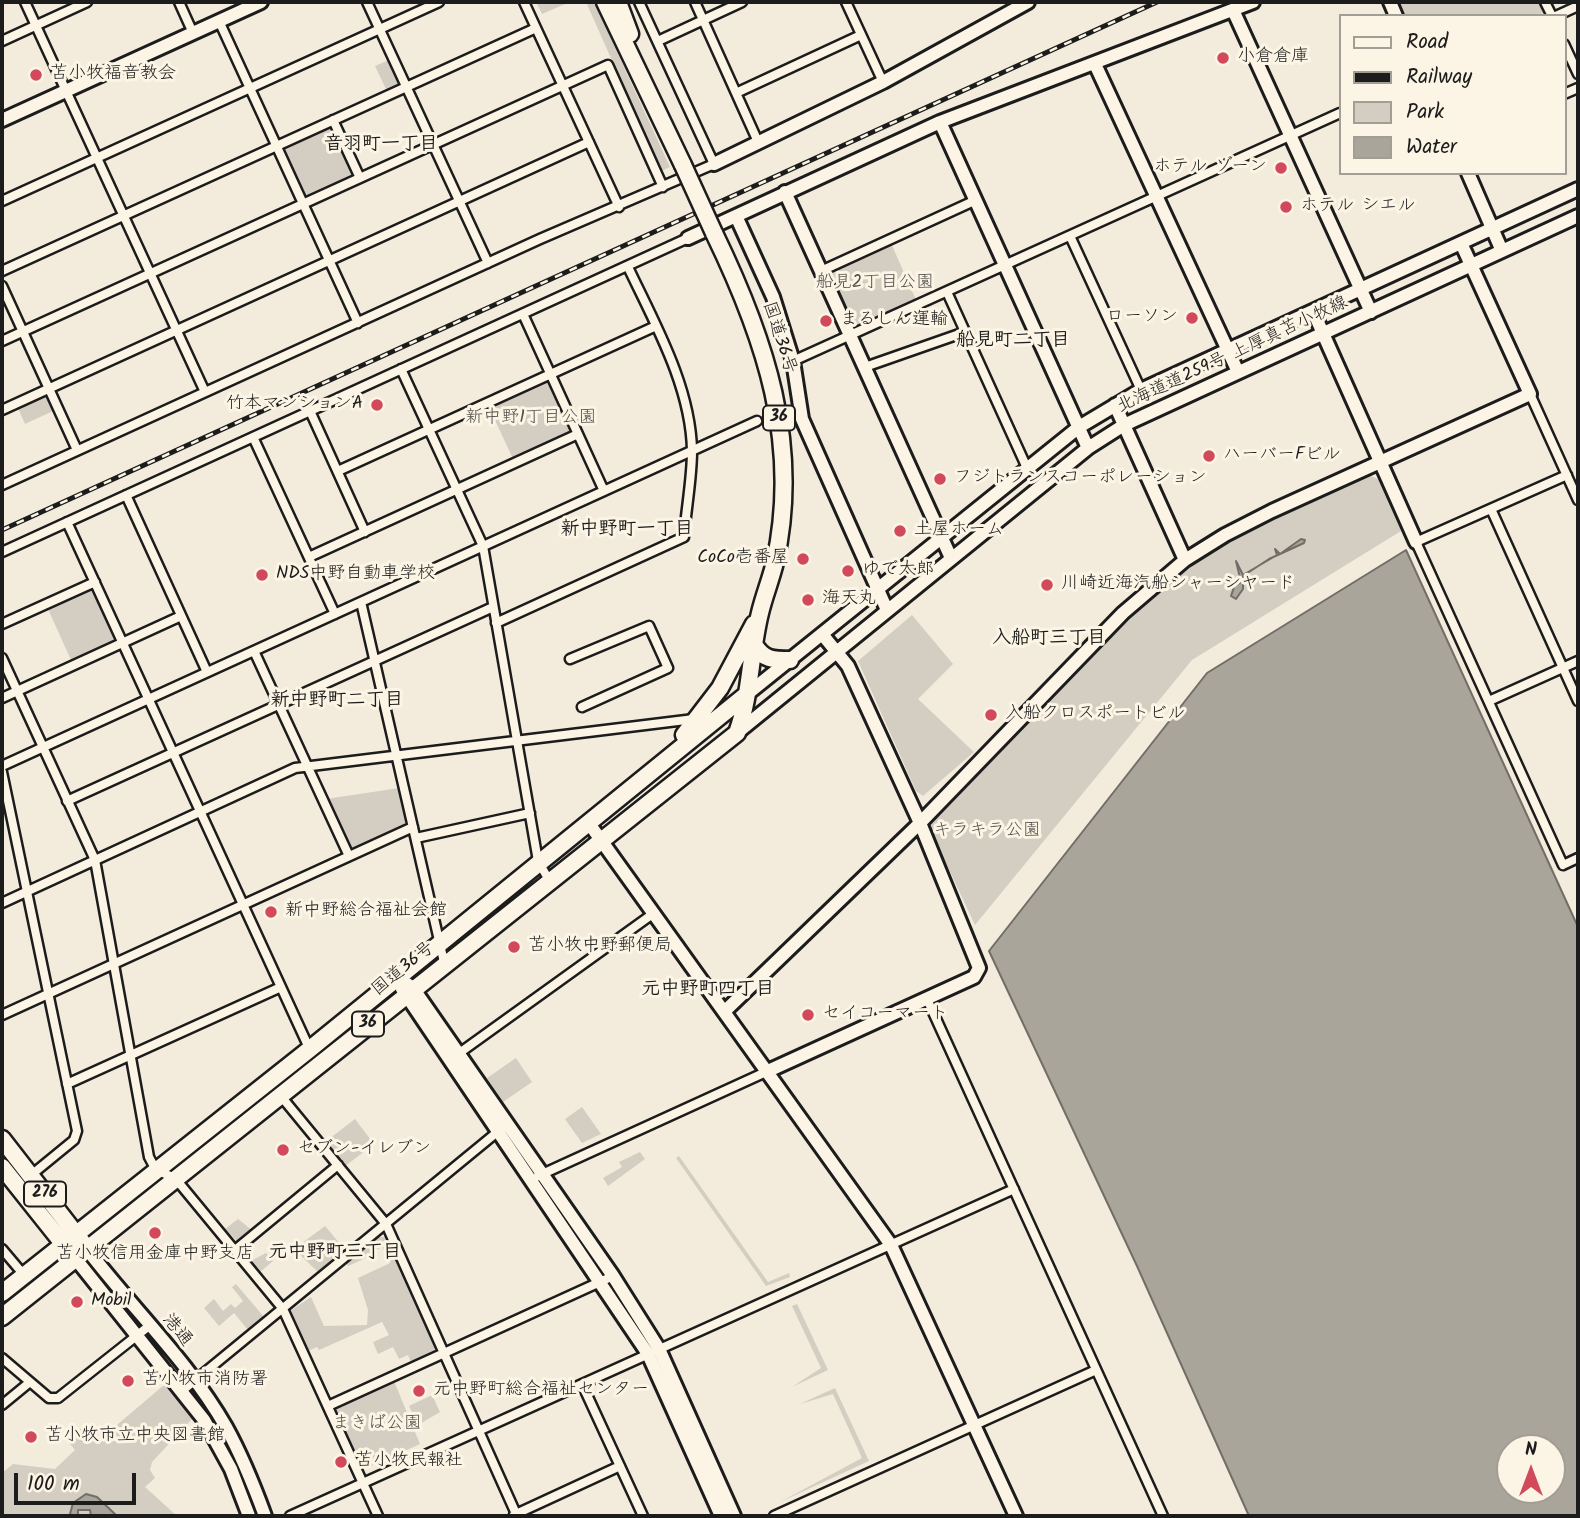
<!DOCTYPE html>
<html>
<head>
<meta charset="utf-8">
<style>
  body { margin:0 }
  #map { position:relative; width:1580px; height:1518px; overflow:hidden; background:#f3ecdd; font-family:Kalam,sans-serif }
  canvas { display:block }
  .frame { position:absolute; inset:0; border:4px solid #1c1c1c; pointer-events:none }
  .legend { position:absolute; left:1339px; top:14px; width:228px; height:161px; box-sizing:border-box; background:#fcf5e5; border:2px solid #a29e95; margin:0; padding:9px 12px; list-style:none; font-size:21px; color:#1c1c1c }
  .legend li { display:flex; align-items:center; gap:14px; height:35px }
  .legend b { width:35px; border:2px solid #a29e95 }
  .north { position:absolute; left:1496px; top:1434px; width:70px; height:70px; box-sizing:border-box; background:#fcf5e5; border:2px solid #a29e95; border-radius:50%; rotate:0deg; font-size:19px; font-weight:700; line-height:28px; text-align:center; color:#1c1c1c }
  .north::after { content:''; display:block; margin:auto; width:24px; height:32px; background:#d1495b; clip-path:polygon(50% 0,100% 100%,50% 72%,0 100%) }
  .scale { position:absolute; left:14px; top:1473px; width:122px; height:32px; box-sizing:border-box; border:4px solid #1c1c1c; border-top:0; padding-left:9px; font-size:21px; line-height:24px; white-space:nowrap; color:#1c1c1c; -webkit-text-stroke:5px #fcf5e5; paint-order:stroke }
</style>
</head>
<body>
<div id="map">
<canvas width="1580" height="1518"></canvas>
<div class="frame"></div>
<ul class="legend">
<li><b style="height:9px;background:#fcf5e5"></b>Road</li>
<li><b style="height:9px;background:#1c1c1c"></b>Railway</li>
<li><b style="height:19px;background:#d3cec1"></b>Park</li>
<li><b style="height:19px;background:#aaa59b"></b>Water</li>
</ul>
<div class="north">N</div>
<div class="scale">100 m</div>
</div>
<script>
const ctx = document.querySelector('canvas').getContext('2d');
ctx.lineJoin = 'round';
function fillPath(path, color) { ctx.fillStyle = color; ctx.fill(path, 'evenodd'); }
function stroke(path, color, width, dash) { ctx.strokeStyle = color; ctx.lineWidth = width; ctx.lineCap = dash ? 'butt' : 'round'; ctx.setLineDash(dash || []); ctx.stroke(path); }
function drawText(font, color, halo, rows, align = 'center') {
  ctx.font = font + ' Kalam,"Klee One",sans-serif'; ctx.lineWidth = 6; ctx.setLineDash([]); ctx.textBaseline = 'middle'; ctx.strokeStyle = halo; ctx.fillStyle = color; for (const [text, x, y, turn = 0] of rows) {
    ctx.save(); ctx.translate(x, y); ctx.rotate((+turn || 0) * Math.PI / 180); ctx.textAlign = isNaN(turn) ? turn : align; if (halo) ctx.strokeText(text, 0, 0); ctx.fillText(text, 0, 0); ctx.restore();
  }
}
fillPath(new Path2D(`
  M536 2H570L542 14Z
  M586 2H594L670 167 661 171Z
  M1394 2H1540L1543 12 1539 16H1400Z
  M389 60 400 83 386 89 375 66Z
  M330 125 353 174 305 197 282 148Z
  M891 243 916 300 853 328 826 273Z
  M548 380 573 432 513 459 489 407Z
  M45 394 53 411 25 424 17 406Z
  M1366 474 1378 479 1401 531 1192 660 975 925 929 827 931 817 1156 591 1227 542Z
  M92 590 115 640 71 660 48 609Z
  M912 615 953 664 918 699 974 752 923 796 916 791 858 661Z
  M399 788 406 819 404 825 350 849 326 799Z
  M529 882 531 884 466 936 462 935Z
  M516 1058 532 1082 503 1102 487 1078Z
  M582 1107 601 1134 582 1143 565 1119Z
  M355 1119 374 1144 344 1167 325 1142Z
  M640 1152 645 1159 608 1186 603 1178 622 1167 619 1162Z
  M679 1156 768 1282 789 1273 790 1277 766 1286 676 1158Z
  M238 1219 253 1231 238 1242 225 1229Z
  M325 1226 347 1252 320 1274 294 1249Z
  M379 1237H385L435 1347 434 1351 411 1362 408 1355 399 1359 393 1347 378 1354 373 1342 389 1335 382 1322 319 1350 317 1347 308 1351 290 1311 311 1297 324 1326 367 1325 368 1310 358 1278 390 1263 382 1247 376 1250 377 1253 348 1266 346 1263Z
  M266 1253 273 1261 260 1272 251 1261Z
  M236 1284 264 1317 248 1330 234 1313 219 1326 204 1308 214 1299 223 1311 231 1304 235 1308 243 1301 232 1287Z
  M797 1304 828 1370 792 1387 821 1368 792 1306Z
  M394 1381 420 1444 367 1468H361L333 1407Z
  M164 1385 193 1418 152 1462 150 1470 155 1478 145 1487 177 1516H2V1473L13 1464 55 1469 75 1450 67 1440 85 1425 98 1441Z
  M835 1388 869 1461 780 1502 862 1458 833 1394 800 1404Z
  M195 1392 228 1441 257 1512 253 1513 210 1420 193 1397Z
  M432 1395 440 1412 418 1425 409 1406Z`), '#d3cec1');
const water = new Path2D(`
  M1301 539 1305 540 1304 543 1269 559 1243 576V589L1236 599 1231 596 1234 587 1241 582 1236 561 1243 575 1277 555 1275 549 1280 554Z
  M1406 550 1578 927V1516H1249L1137 1266 989 951 1207 673ZM1510 1448H1552V1490H1510Z
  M86 1494 97 1497 117 1516H91L90 1510H78V1516H72L70 1514 73 1503Z`);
fillPath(water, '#aaa59b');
stroke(water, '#716e68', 2);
const street = new Path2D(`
  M25 2 205 392
  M179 2 193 33
  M367 2 488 263
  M524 2 619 207
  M695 2 759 144
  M846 2 883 82
  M1545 2 1552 16
  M1556 16 1578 6
  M219 21 358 323
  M2 41 87 2
  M658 41 742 2
  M1564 44 1578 74
  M736 93 861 35
  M1564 94 1578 88
  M333 120 360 178
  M2 201 439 2
  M1070 236 1141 390
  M2 271 536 28
  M821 271 976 200
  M2 286 77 450
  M947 292 1027 468
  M523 314 604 491
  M2 341 608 65 663 187
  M793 361 1340 113
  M865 367 965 332
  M401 369 483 546 538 861 549 880
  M1530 394 1578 500
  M2 410 589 142
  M310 411 365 532
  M253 437 335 614
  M338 471 656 326
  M1567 475 1416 542 1563 865 1578 858
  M2 485 540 239 714 164 639 2
  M126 495 207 672
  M1491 509 1578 701
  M67 522 310 1050
  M2 552 688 238
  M309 557 578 434
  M361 602 444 962
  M496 623 684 537C686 509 692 479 692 451 691 387 655 324 628 267
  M2 624 95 582
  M254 651 349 856
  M2 658 95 860 149 1157 156 1170 175 1178 283 1309 378 1516
  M570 659 649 626 668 668 582 707
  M2 698 181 616
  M1489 701 1578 661
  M2 766 757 421
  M2 772 77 1131 74 1140 30 1176
  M67 801 493 607
  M416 838 530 813
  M2 903 295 768 694 719
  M927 999 1163 1516
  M2 1015 413 827
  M458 1054 654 913
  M67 1084 281 987
  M280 1095 386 1224 517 1516
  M538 1176 768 1071
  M2 1249 24 1275
  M235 1250 338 1165
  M2 1358 49 1398H58L149 1326
  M582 1384 643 1516
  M182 1391 501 1129
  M2 1405 30 1382
  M328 1406 613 1276
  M514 1515 620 1466
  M290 1516 1014 1189
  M774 1516 1096 1370`);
const secondary = new Path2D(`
  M1390 2 1396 16
  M1233 10 1371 312
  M1095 64 1238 372
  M2 120 261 2
  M940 122 1088 448
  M714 164 883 82 1028 2
  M1468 173 1502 251
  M785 192 951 558
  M736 216 773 297 793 361 802 419 887 610
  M688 238 940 122 1253 2
  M1313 311 1416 542
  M1115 405 1185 560
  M746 695 1079 427 1141 390 1578 189
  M738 732 1088 448 1124 425 1578 216
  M588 822 891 1245 1016 1516
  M397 977 413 988 613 1276 659 1349 734 1516
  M402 989 648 1354 721 1516
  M725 1011 920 823 1123 613 1185 560 1225 535 1272 511 1530 394 1461 243
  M768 1071 974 977 979 968 920 823 848 666 822 634
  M87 1249C132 1308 189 1362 226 1427 242 1456 254 1486 265 1516
  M75 1258 204 1420 231 1469 249 1516`);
const highway = new Path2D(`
  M605 2 683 165
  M618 2 630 34
  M754 644C763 660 773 660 790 660
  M684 735 720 688 754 624
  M2 1139 82 1242
  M2 1167 69 1251
  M2 1293 310 1049 746 695
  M2 1317 737 733C751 695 750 653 760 613 764 596 771 579 775 562 801 444 765 338 714 233`);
stroke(street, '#1c1c1c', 13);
stroke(secondary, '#1c1c1c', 18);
stroke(highway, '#1c1c1c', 21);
stroke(street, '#fcf5e5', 8);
stroke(secondary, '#fcf5e5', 12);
stroke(highway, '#fcf5e5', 16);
const rail = new Path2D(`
  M2 530 1157 2`);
stroke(rail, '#1c1c1c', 5);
stroke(rail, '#fcf5e5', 2.5, [8]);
const highwayBridge = new Path2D(`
  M683 165 714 233`);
stroke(highwayBridge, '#1c1c1c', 21, []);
stroke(highwayBridge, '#fcf5e5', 16);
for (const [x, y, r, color] of [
  [1223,58,7,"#d1495b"],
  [36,75,7,"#d1495b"],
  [1281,168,7,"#d1495b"],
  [1286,207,7,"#d1495b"],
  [1192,318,7,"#d1495b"],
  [826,321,7,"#d1495b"],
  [377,405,7,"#d1495b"],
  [1209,456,7,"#d1495b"],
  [940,479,7,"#d1495b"],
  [900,531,7,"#d1495b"],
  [803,559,7,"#d1495b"],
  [848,571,7,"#d1495b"],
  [262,575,7,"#d1495b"],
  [1047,585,7,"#d1495b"],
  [808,600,7,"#d1495b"],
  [991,715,7,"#d1495b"],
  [271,912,7,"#d1495b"],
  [514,947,7,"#d1495b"],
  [808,1015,7,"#d1495b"],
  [283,1150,7,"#d1495b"],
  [155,1233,7,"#d1495b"],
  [77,1302,7,"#d1495b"],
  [128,1381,7,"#d1495b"],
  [419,1391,7,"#d1495b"],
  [31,1437,7,"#d1495b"],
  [341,1462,7,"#d1495b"]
]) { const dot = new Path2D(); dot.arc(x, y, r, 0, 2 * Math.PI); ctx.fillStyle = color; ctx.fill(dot); stroke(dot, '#fcf5e5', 2.5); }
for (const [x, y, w] of [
  [779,418,32],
  [368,1024,32],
  [45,1194,42]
]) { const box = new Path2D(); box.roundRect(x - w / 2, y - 12.5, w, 25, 5); ctx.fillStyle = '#fcf5e5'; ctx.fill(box); stroke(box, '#1c1c1c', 2); }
drawText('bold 16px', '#1c1c1c', null, [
  ["36",779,418],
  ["36",368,1024],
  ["276",45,1194]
]);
drawText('18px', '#1c1c1c', '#fcf5e5', [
  ["小倉倉庫",1237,58],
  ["苫小牧福音教会",50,75],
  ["ホテル ゾーン",1267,168,"right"],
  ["ホテル シエル",1300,207],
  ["ローソン",1178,318,"right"],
  ["まるしん運輸",840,321],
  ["竹本マンションA",363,405,"right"],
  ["ハーバーFビル",1223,456],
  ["フジトランスコーポレーション",954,479],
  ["土屋ホーム",914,531],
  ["CoCo壱番屋",789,559,"right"],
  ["ゆで太郎",862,571],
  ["NDS中野自動車学校",276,575],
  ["川崎近海汽船シャーシヤード",1061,585],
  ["海天丸",822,600],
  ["入船クロスポートビル",1005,715],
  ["新中野総合福祉会館",285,912],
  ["苫小牧中野郵便局",528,947],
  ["セイコーマート",822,1015],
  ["セブン-イレブン",297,1150],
  ["苫小牧信用金庫中野支店",155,1255,"center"],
  ["Mobil",91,1302],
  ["苫小牧市消防署",142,1381],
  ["元中野町総合福祉センター",433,1391],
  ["苫小牧市立中央図書館",45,1437],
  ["苫小牧民報社",355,1462]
], 'left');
drawText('18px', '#53514e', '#fcf5e5', [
  ["船見2丁目公園",875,284],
  ["新中野1丁目公園",531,419],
  ["キラキラ公園",987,832],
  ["まきば公園",377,1425]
]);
drawText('18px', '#1c1c1c', '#fcf5e5', [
  ["国道36号",778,338,72],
  ["北海道道259号 上厚真苫小牧線",1233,356,-25],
  ["国道36号",404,970,-39],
  ["港通",176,1331,51]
]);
drawText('bold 19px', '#1c1c1c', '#fcf5e5', [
  ["音羽町一丁目",381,146],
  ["船見町二丁目",1013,342],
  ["新中野町一丁目",627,531],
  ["入船町三丁目",1049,640],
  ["新中野町二丁目",337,702],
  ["元中野町四丁目",708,991],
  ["元中野町三丁目",335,1254]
]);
</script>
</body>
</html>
